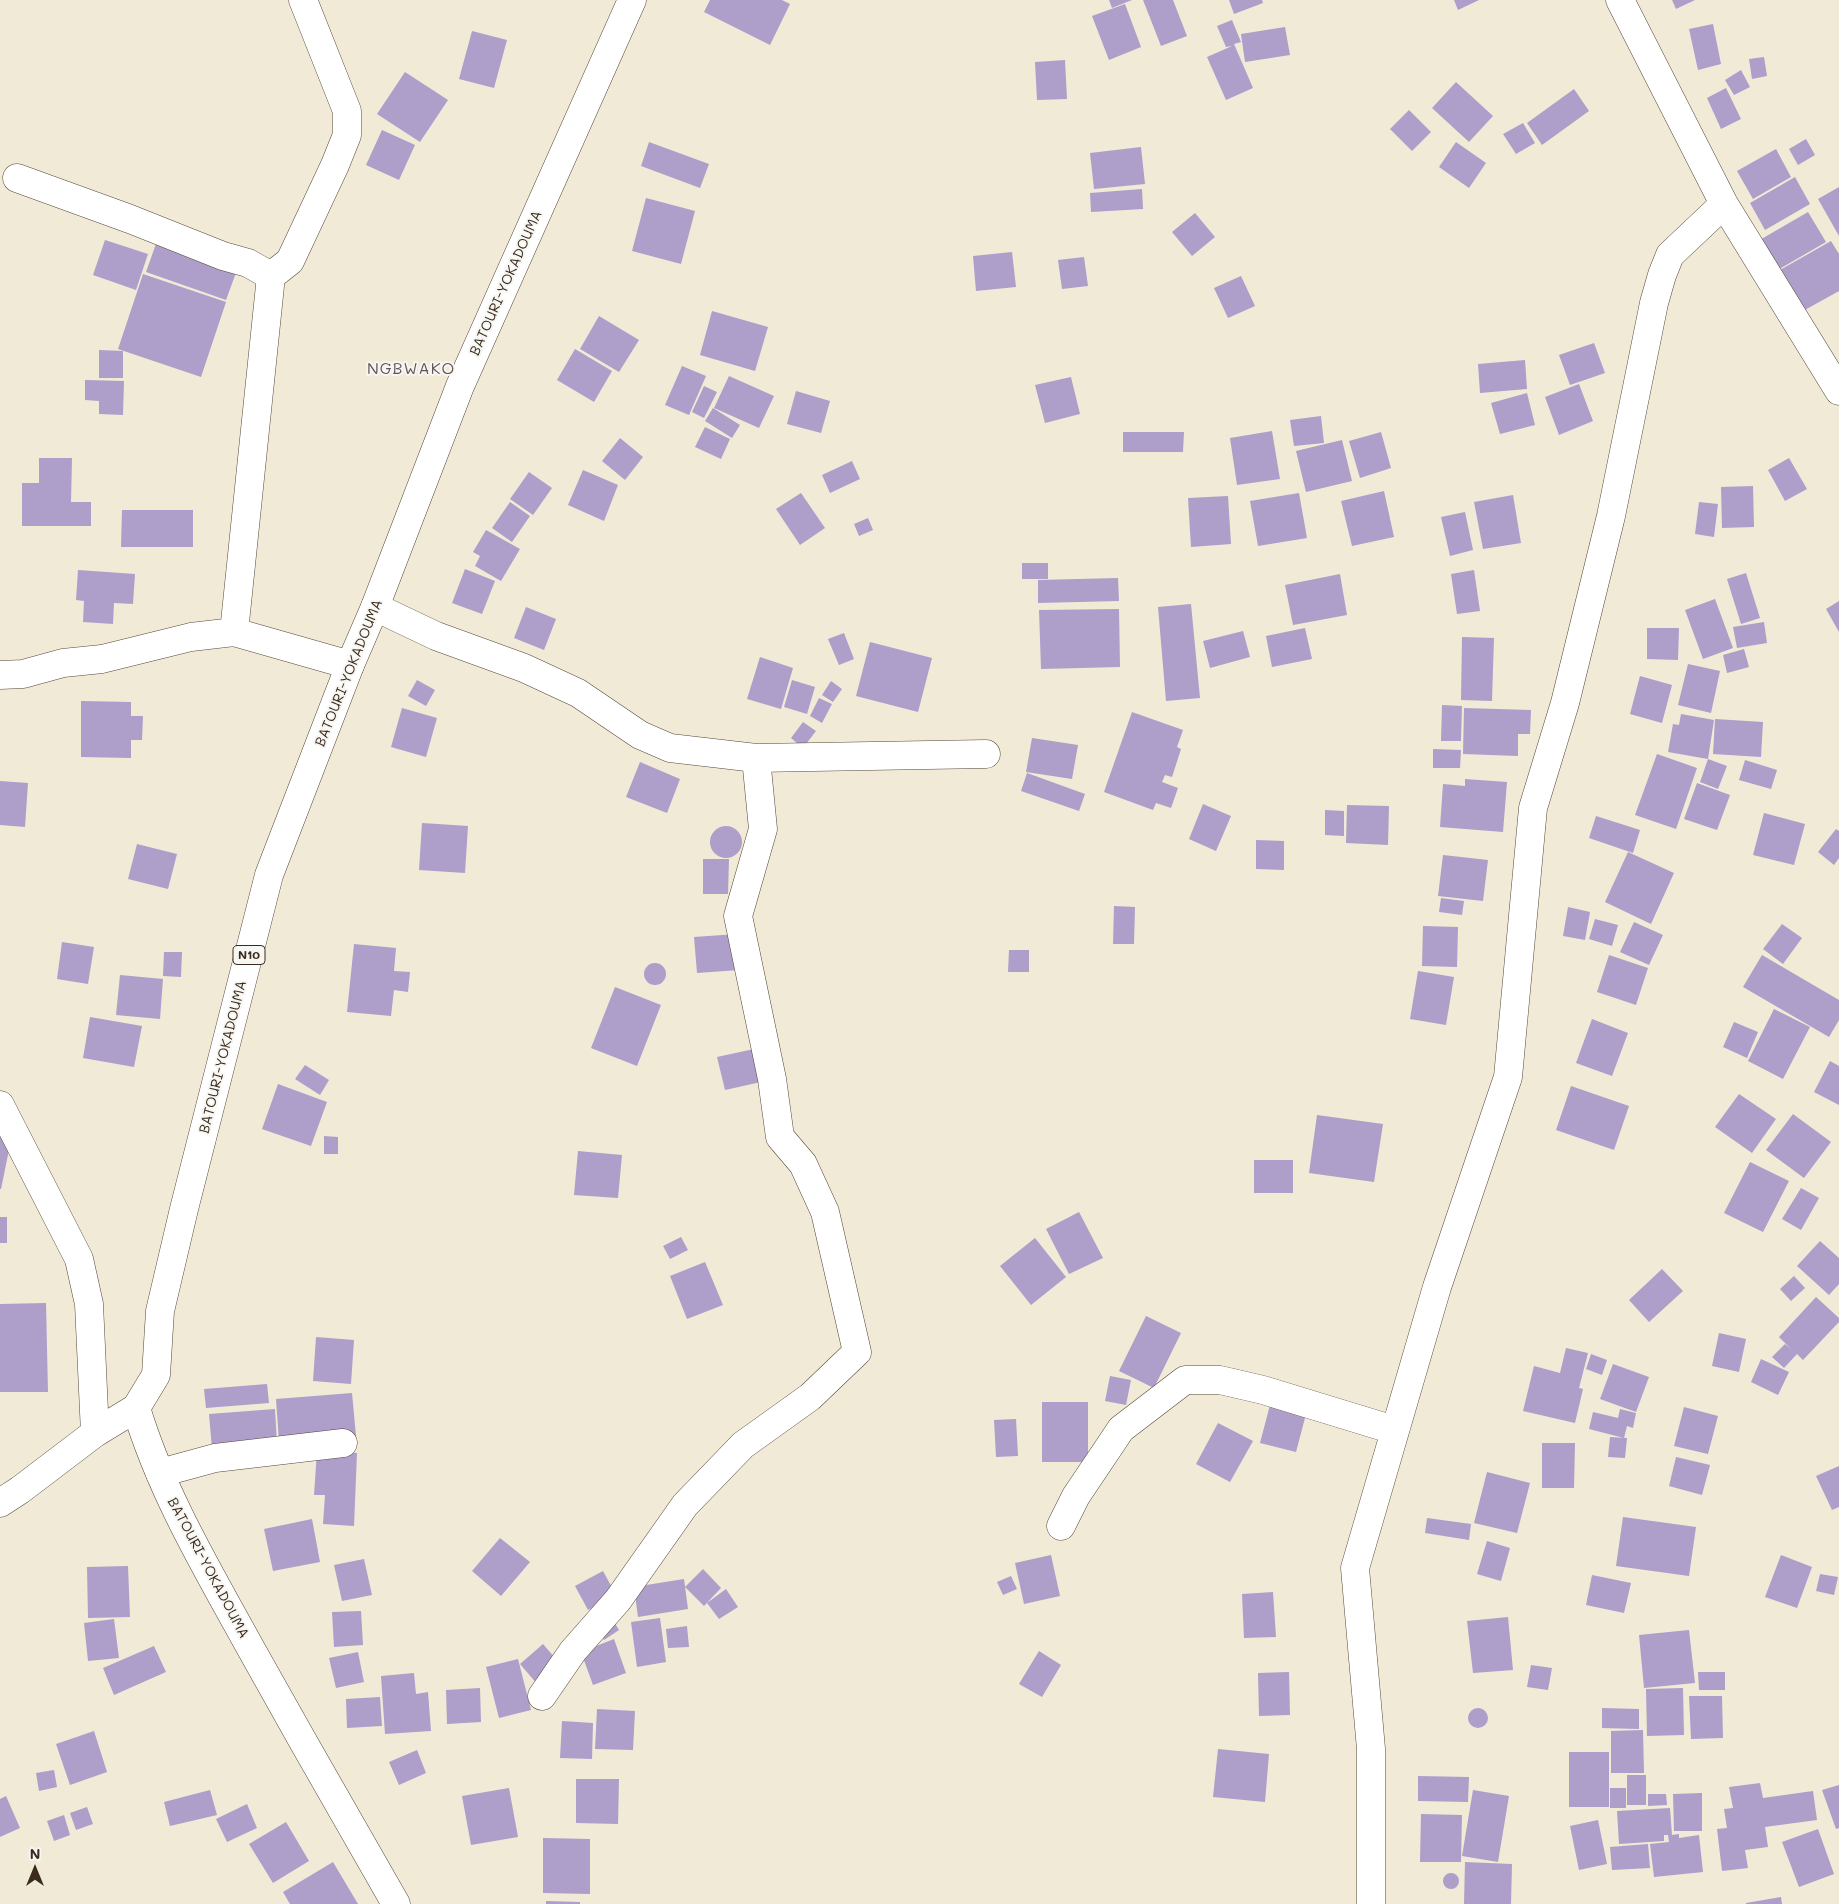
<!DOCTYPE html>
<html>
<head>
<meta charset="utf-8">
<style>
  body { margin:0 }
  #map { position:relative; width:1839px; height:1904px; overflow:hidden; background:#f1ead7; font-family:Mali,sans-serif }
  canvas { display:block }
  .north { position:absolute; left:10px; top:1844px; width:50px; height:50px; -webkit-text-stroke:4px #f6f6f2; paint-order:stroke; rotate:0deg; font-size:14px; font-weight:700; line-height:20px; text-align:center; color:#3b2a1e }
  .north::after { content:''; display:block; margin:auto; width:18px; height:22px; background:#3b2a1e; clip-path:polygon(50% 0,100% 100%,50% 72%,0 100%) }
</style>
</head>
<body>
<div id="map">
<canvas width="1839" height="1904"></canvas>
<div class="north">N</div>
</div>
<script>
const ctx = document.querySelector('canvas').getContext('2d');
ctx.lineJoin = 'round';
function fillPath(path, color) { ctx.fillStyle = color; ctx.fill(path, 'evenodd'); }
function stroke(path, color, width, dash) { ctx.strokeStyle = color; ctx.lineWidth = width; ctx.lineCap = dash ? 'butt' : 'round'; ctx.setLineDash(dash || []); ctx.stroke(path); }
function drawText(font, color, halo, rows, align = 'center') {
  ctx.font = font + ' Mali,sans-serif'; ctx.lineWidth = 4; ctx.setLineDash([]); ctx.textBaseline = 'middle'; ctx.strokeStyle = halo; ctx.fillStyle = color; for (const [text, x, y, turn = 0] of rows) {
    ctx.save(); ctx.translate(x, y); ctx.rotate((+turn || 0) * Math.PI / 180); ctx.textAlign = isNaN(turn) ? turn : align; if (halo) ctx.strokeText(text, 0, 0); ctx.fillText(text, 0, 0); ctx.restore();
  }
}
fillPath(new Path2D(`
  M710 0H782L790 4 770 45 704 12Z
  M1109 0H1132L1112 8Z
  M1143 0H1173L1187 36 1161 46Z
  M1229 0H1262L1263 3 1234 14Z
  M1454 0H1479L1458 10Z
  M1672 0H1695L1676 9Z
  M1125 4 1141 47 1109 60 1092 16Z
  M1232 20 1241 42 1234 44 1253 88 1226 100 1207 57 1232 46 1226 47 1217 26Z
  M1713 24 1721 64 1698 70 1689 29Z
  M1285 27 1290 55 1245 62 1241 34Z
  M472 31 507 40 494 88 459 79Z
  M1764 57 1767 76 1752 79 1749 59Z
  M1065 60 1067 99 1037 100 1035 62Z
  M1741 70 1750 87 1734 95 1725 80Z
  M405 72 448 100 420 142 377 114Z
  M1456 82 1493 116 1469 142 1432 108Z
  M1726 88 1741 119 1721 129 1707 98Z
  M1574 89 1589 111 1542 145 1527 123Z
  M1409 110 1431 132 1412 151 1390 129Z
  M1523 123 1535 143 1516 154 1503 134Z
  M382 130 415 145 399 180 366 165Z
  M1806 139 1815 155 1798 165 1789 149Z
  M649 142 709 164 700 188 641 166Z
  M1456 142 1486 163 1469 188 1439 167Z
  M1141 147 1145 184 1094 189 1090 153Z
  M1776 149 1791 177 1753 199 1737 171Z
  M1795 177 1810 204 1765 230 1750 203Z
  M1839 187V236L1818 199Z
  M1142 189 1143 209 1091 212 1090 193Z
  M646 198 695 211 681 264 632 251Z
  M1808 212 1826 242 1776 271 1758 241Z
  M1195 213 1215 237 1192 256 1172 232Z
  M105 240 148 254 136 290 93 275Z
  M157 241 237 270 226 300 146 272Z
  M1831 241 1839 254V291L1803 311 1780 270Z
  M1012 252 1016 287 976 291 973 256Z
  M1084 257 1088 286 1062 289 1058 260Z
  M143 274 226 302 201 377 118 349Z
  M1241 276 1255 306 1228 318 1214 288Z
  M712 311 768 327 755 371 700 355Z
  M599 316 639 340 619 372 580 349Z
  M1594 343 1605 373 1570 385 1559 355Z
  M575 349 612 371 594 402 557 380Z
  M99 350 123 351V378H99Z
  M1525 360 1527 389 1480 393 1478 364Z
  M682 366 706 376 689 415 665 405Z
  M729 376 774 396 759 428 714 408Z
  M1071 377 1080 414 1045 423 1035 385Z
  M85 380 124 381 123 415 99 414V401L85 400Z
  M1579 384 1593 421 1559 435 1545 397Z
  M704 386 717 392 704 418 692 412Z
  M796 391 830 401 821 433 787 424Z
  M1527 393 1535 425 1500 434 1491 403Z
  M713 408 740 425 732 438 705 421Z
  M1321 416 1324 443 1294 446 1290 420Z
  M705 427 730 439 721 459 695 447Z
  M1272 431 1280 479 1237 485 1230 438Z
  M1123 432H1184L1183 452H1123Z
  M1381 432 1391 468 1360 478 1349 441Z
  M620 438 643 457 625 480 602 461Z
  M1342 440 1352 481 1306 492 1296 451Z
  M39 458H72L71 502H91V526H22V483H39Z
  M1789 458 1807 489 1785 501 1768 470Z
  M852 461 860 479 830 493 822 475Z
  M583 470 618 485 604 521 568 505Z
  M529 472 552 488 533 515 510 499Z
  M1753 486 1754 527 1722 528 1721 487Z
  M1384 491 1394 537 1352 546 1341 501Z
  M801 493 825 528 800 545 776 509Z
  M1299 493 1307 538 1258 546 1250 501Z
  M1513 495 1521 543 1483 549 1474 502Z
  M1228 496 1231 544 1191 547 1188 498Z
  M510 502 530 516 512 542 492 528Z
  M1699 502 1718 504 1714 537 1695 534Z
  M122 510H193V547H121Z
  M1465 512 1473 550 1450 556 1441 517Z
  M868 518 873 530 859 536 854 524Z
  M486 530 520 549 501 581 475 566 480 556 473 552Z
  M1022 563H1048V579H1022Z
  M465 569 495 581 482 614 452 603Z
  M78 570 135 574 133 604 114 603 113 624 83 622 84 601 76 600Z
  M1474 570 1480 611 1457 614 1451 574Z
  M1746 573 1760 618 1741 624 1727 579Z
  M1340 574 1347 615 1293 625 1285 585Z
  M1118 578 1119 601 1038 603V580Z
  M1715 599 1733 648 1703 659 1685 610Z
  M1839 601V632L1826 609Z
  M1191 604 1200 698 1166 701 1158 607Z
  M526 607 556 619 544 650 514 638Z
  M1119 609 1120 667 1041 669 1039 610Z
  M1764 622 1767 643 1737 648 1733 627Z
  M1305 628 1312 659 1272 667 1266 636Z
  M1647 628H1679L1678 660 1647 659Z
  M1243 631 1250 657 1210 668 1203 641Z
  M844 633 854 659 839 665 828 639Z
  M1462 637 1494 638 1492 701 1461 700Z
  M870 642 932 658 918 712 856 696Z
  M1744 649 1749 667 1727 673 1723 655Z
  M760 657 793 668 781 709 747 699Z
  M1688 664 1720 671 1711 713 1678 705Z
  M1640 676 1672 685 1662 723 1630 714Z
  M417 680 435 690 426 706 408 696Z
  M792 680 815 687 807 714 784 707Z
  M831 681 842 689 833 702 822 695Z
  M819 698 832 704 822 723 810 716Z
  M81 701 131 702V716H143L142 740H131V758L81 757Z
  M1442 705 1462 706 1461 741H1441Z
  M402 708 437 718 426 757 391 747Z
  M1464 708 1531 710 1530 734H1518V756L1463 754Z
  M1132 712 1183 730 1177 747 1181 749 1172 777 1165 775 1162 782 1178 788 1171 808 1156 803 1153 810 1104 792Z
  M1681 714 1714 720 1708 759 1668 752 1673 724 1679 725Z
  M1715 719 1763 722 1761 757 1713 754Z
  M803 722 816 731 803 748 791 738Z
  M1032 738 1078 745 1072 779 1026 772Z
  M1433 749 1461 750 1460 768H1433Z
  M1657 754 1697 768 1676 829 1635 815Z
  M1708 759 1727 766 1718 789 1700 782Z
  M1745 760 1777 770 1771 789 1739 780Z
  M640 762 680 779 667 813 626 797Z
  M1027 773 1085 794 1079 811 1021 791Z
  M1465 779 1507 782 1503 832 1440 827 1443 784 1465 786Z
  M0 781 28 783 25 827 0 825Z
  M1697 783 1730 795 1717 830 1684 819Z
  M1203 804 1231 816 1216 851 1189 839Z
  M1347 805 1389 806 1388 845 1346 843Z
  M1325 810 1344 811V836L1325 835Z
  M1764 813 1805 824 1794 865 1753 855Z
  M1596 816 1640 830 1633 853 1589 838Z
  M422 823 468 826 465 873 419 870Z
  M710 842a16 16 0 1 1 32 0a16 16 0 1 1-32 0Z
  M1836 829 1839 831V858L1834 865 1818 852Z
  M1256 840 1284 841V870L1256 869Z
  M137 844 177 854 168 889 128 879Z
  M1628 852 1674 873 1651 924 1605 902Z
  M1443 855 1488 860 1483 901 1438 896Z
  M703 859H729L728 894H703Z
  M1441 898 1464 901 1462 915 1439 912Z
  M1114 906 1135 907 1134 944H1113Z
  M1568 907 1590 912 1585 940 1563 936Z
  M1595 919 1618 925 1612 946 1589 939Z
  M1634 922 1663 935 1649 965 1620 952Z
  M1782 924 1802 938 1783 964 1763 949Z
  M1423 926 1458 927 1457 967 1422 966Z
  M737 934 739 970 697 973 694 937Z
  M62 942 94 947 88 984 57 979Z
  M354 944 396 948 394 971 410 972 408 992 394 990 391 1016 347 1012Z
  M1009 950H1029V972H1008Z
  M164 952H182L181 977 163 976Z
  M1609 955 1648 968 1636 1005 1597 992Z
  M1762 955 1839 1000V1020L1829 1037 1743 987Z
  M644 974a11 11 0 1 1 22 0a11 11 0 1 1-22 0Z
  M1418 971 1454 977 1446 1025 1410 1019Z
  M120 975 163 979 160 1019 116 1015Z
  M615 987 661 1005 637 1066 591 1048Z
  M1774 1009 1810 1027 1783 1079 1748 1061Z
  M90 1017 142 1026 134 1067 83 1058Z
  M1592 1019 1628 1033 1612 1076 1576 1063Z
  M1734 1022 1758 1032 1747 1058 1723 1047Z
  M754 1049 761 1082 725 1090 717 1057Z
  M1830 1061 1839 1066V1105L1814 1092Z
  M305 1065 329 1080 320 1095 295 1079Z
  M278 1084 327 1102 311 1146 262 1129Z
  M1571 1086 1629 1106 1614 1150 1556 1130Z
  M1739 1094 1776 1119 1752 1153 1715 1127Z
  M1793 1114 1831 1142 1804 1178 1766 1150Z
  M1317 1115 1383 1124 1374 1182 1309 1173Z
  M0 1132 12 1135 1 1189H0Z
  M324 1136 338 1137V1154H324Z
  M578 1151 622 1155 618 1198 574 1195Z
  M1254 1160H1293V1193H1254Z
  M1750 1162 1789 1181 1763 1232 1724 1213Z
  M1801 1188 1819 1198 1801 1230 1782 1219Z
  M1079 1212 1103 1258 1069 1274 1046 1229Z
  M0 1217H7V1243H0Z
  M681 1237 688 1250 670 1259 663 1246Z
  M1035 1238 1066 1277 1031 1305 1000 1266Z
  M1820 1241 1839 1258V1284L1829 1295 1797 1266Z
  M705 1262 723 1305 687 1319 670 1276Z
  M1662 1269 1683 1291 1649 1322 1629 1300Z
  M1794 1276 1805 1288 1791 1301 1780 1289Z
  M1816 1297 1839 1318V1322L1803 1360 1797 1354 1784 1368 1772 1357 1785 1344 1792 1350 1779 1337Z
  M46 1303 48 1392H0V1304Z
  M1146 1316 1181 1333 1154 1388 1119 1371Z
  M1719 1333 1746 1339 1739 1372 1712 1366Z
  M316 1337 354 1340 351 1384 313 1381Z
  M1566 1348 1588 1353 1579 1388 1583 1389 1575 1423 1523 1411 1534 1366 1560 1373Z
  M1591 1354 1607 1360 1602 1375 1586 1369Z
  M1761 1359 1789 1372 1778 1395 1751 1382Z
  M1613 1364 1649 1377 1636 1412 1600 1399Z
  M1110 1376 1131 1380 1126 1405 1105 1401Z
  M267 1384 269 1403 206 1408 204 1389Z
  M352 1393 356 1436 279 1442 276 1399Z
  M1042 1402H1088V1462H1042Z
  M1270 1405 1306 1414 1296 1452 1260 1443Z
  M1684 1407 1718 1416 1708 1454 1674 1446Z
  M275 1409 277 1444 212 1449 209 1414Z
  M1620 1409 1636 1413 1633 1428 1627 1426 1624 1438 1589 1429 1593 1412 1618 1418Z
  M1016 1419 1018 1456 996 1457 994 1420Z
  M1218 1423 1253 1441 1230 1482 1196 1464Z
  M1610 1437 1627 1438 1625 1458 1608 1457Z
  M1542 1443H1575L1574 1488H1542Z
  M317 1451 357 1453 354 1526 323 1524 325 1495H314Z
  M1676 1457 1710 1465 1702 1495 1669 1486Z
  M1839 1466V1507L1832 1510 1816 1476Z
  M1487 1472 1530 1483 1517 1533 1474 1523Z
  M1623 1517 1696 1527 1689 1576 1616 1566Z
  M1427 1518 1471 1524 1469 1540 1425 1533Z
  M312 1519 320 1562 273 1571 264 1529Z
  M500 1538 530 1562 501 1596 472 1571Z
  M1487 1541 1510 1548 1501 1581 1477 1574Z
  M1051 1555 1060 1596 1024 1604 1015 1563Z
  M1781 1555 1812 1567 1797 1608 1765 1597Z
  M364 1559 372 1595 342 1601 334 1565Z
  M128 1566 130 1617 88 1618 87 1567Z
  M703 1569 721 1588 704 1606 685 1587Z
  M603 1571 616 1595 588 1610 575 1586Z
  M1820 1574 1838 1577 1834 1595 1816 1591Z
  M1592 1575 1631 1583 1624 1613 1586 1605Z
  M1011 1576 1017 1589 1003 1595 997 1582Z
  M684 1579 688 1609 638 1617 634 1587Z
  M726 1589 738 1607 719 1619 707 1603Z
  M1273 1592 1276 1637 1244 1638 1242 1594Z
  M361 1611 363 1645 334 1647 332 1612Z
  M611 1617 619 1630 604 1640 595 1627Z
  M1508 1617 1513 1670 1473 1673 1467 1621Z
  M660 1618 666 1662 637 1667 631 1622Z
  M114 1619 119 1658 88 1661 84 1623Z
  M687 1626 689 1647 668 1648 666 1629Z
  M1689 1630 1695 1683 1644 1688 1639 1635Z
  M614 1639 626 1673 593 1685 581 1652Z
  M543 1644 561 1665 538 1685 520 1664Z
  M154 1646 166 1672 114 1695 103 1668Z
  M1039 1651 1061 1665 1042 1697 1019 1684Z
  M358 1652 364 1682 336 1688 329 1658Z
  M518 1659 531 1710 499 1718 486 1667Z
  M1531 1665 1552 1668 1548 1690 1527 1687Z
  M1289 1672 1290 1715 1259 1716 1258 1673Z
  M1698 1672H1725V1690H1699Z
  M414 1673 416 1694 428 1692 431 1731 385 1734 381 1676Z
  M480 1688 481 1722 447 1724 446 1690Z
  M1683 1688 1684 1735 1647 1736 1646 1689Z
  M1689 1696H1722L1723 1738 1691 1739Z
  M380 1697 382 1726 347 1728 346 1699Z
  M1602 1708 1639 1709V1729L1602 1728Z
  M1468 1718a10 10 0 1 1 20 0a10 10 0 1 1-20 0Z
  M597 1709 635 1711 633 1750 595 1749Z
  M562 1721 593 1723 592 1759 560 1758Z
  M1643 1730 1644 1773H1611V1731Z
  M94 1731 107 1772 70 1785 56 1744Z
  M1218 1749 1269 1754 1265 1802 1213 1797Z
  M417 1750 426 1773 399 1785 389 1762Z
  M1569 1752H1609V1807H1569Z
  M54 1770 57 1787 39 1791 36 1773Z
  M1627 1775H1646V1805H1627Z
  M1418 1776 1469 1777 1468 1802 1418 1801Z
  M576 1779H619L618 1824 576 1823Z
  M1760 1783 1763 1798 1813 1791 1817 1820 1765 1827 1768 1847 1745 1850 1748 1868 1722 1871 1717 1829 1727 1828 1724 1809 1733 1808 1729 1787Z
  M1839 1785V1828L1836 1829 1822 1790Z
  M509 1788 518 1837 471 1845 462 1796Z
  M1610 1788H1626V1808H1610Z
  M210 1790 217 1815 170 1826 164 1802Z
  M1473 1790 1509 1796 1498 1862 1462 1856Z
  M1702 1793V1831H1674L1673 1794Z
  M1648 1794H1666L1667 1805 1648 1806Z
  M6 1796 20 1828 0 1837V1799Z
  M247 1804 257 1828 227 1842 216 1819Z
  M87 1807 93 1824 76 1830 70 1813Z
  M1670 1808 1672 1835 1679 1834V1838L1699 1835 1703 1872 1654 1877 1650 1844 1669 1842 1668 1835H1664V1841L1619 1844 1617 1811Z
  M1421 1814 1462 1815 1461 1862H1420Z
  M64 1815 70 1835 54 1841 47 1821Z
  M1598 1820 1607 1864 1579 1870 1570 1826Z
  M286 1822 309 1861 273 1883 249 1844Z
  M1818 1829 1834 1874 1799 1887 1782 1842Z
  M543 1838 590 1839V1894L543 1893Z
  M1648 1844 1650 1868 1612 1870 1610 1847Z
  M333 1862 358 1904H290L283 1892Z
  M1465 1862 1512 1864 1511 1904H1464Z
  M1443 1881a8 8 0 1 1 16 0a8 8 0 1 1-16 0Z
  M1781 1897 1782 1904H1746V1903Z
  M546 1901 580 1902V1904H546Z`), '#ad9eca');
const minor = new Path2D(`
  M1620 0 1724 204 1839 391
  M17 178 130 219 223 256 248 263 271 276 290 261 335 165 347 135V111L303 0
  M271 276 234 632 350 665
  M375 607 436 636 524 668 578 693 640 735 670 748 756 758 986 754
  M0 675 23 674 63 663 102 659 191 637 234 632
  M0 1105 79 1259 89 1304 95 1433
  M160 1473 215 1458 343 1443
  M0 1503 20 1490 95 1433 136 1408
  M1061 1526 1076 1496 1121 1429 1185 1380H1220L1263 1390 1394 1430
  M542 1696 573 1651 618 1600 685 1505 743 1445 810 1397 857 1352 825 1212 803 1164 780 1137 772 1079 738 916 763 829 756 758
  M1371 1904V1749L1355 1568 1437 1287 1508 1077 1533 808 1565 703 1611 516 1654 303 1662 275 1670 255 1724 204`);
const trunk = new Path2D(`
  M396 1904C347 1819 298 1733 250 1647 207 1569 162 1494 136 1408L156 1375 160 1311 184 1209 269 875 350 665 375 607 460 386 632 0`);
stroke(minor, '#56473a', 29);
stroke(trunk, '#56473a', 29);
stroke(minor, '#fff', 28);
stroke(trunk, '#fff', 28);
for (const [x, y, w] of [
  [249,955,32]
]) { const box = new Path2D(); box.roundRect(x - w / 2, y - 9.5, w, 19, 4); ctx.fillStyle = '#f6f6f2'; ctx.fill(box); stroke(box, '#3b2a1e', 1); }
drawText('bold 12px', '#3b2a1e', null, [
  ["N10",249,955]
]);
drawText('14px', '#3b2a1e', '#f6f6f2', [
  ["BATOURI-YOKADOUMA",506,283,-66],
  ["BATOURI-YOKADOUMA",349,673,-68],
  ["BATOURI-YOKADOUMA",223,1057,-76],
  ["BATOURI-YOKADOUMA",208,1568,62]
]);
ctx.letterSpacing = '1px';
drawText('16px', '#63535a', '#f6f6f2', [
  ["NGBWAKO",411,369]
]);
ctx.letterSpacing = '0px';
</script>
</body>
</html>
